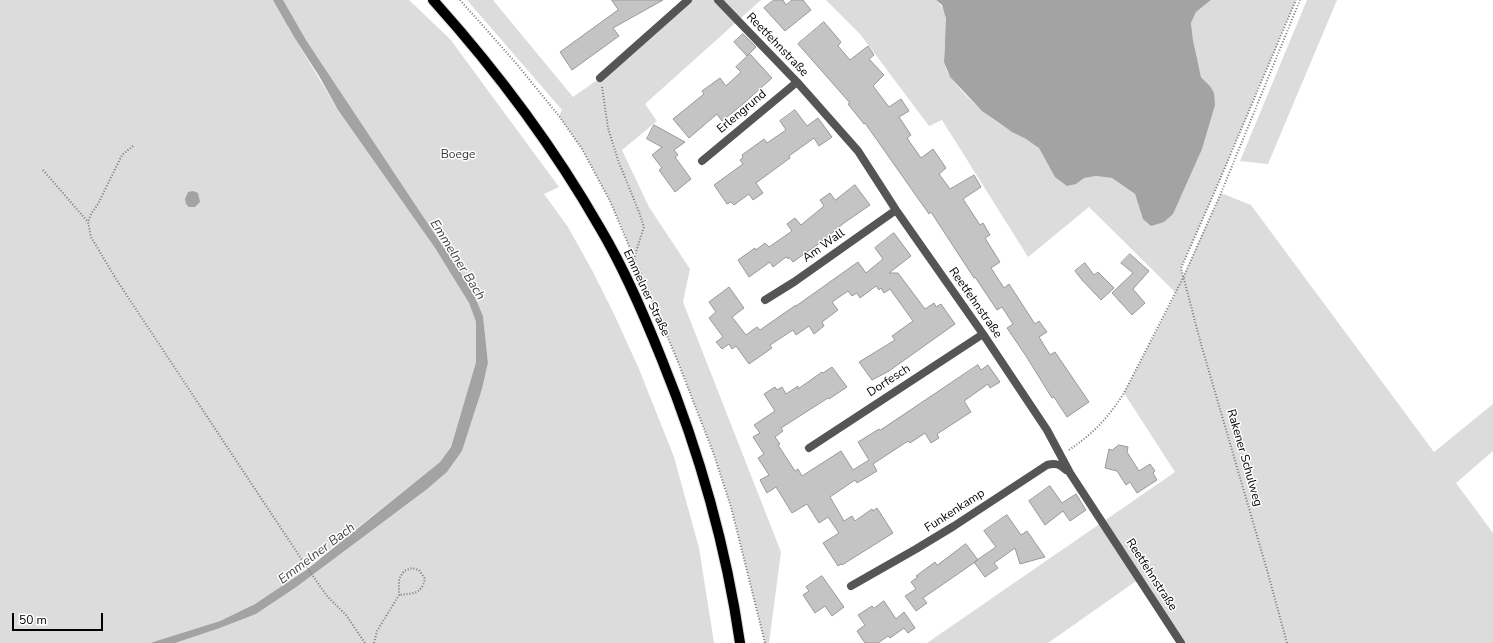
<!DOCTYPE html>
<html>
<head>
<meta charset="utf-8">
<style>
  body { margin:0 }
  #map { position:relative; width:1493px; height:643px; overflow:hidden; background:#fff; font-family:"Nunito Sans",sans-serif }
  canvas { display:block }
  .scale { position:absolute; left:12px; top:613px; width:91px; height:18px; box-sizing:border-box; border:2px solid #000; border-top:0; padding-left:5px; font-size:12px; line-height:14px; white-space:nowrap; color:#000; -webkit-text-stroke:3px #fff; paint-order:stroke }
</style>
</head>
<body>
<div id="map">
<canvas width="1493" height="643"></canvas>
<div class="scale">50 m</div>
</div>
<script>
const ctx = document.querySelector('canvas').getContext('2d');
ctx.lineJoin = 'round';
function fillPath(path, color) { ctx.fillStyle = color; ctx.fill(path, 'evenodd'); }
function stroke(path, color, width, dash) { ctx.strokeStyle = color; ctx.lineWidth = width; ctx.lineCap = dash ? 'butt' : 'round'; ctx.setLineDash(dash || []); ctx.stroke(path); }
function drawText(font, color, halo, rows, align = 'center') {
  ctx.font = font + ' "Nunito Sans",sans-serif'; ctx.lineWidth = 3; ctx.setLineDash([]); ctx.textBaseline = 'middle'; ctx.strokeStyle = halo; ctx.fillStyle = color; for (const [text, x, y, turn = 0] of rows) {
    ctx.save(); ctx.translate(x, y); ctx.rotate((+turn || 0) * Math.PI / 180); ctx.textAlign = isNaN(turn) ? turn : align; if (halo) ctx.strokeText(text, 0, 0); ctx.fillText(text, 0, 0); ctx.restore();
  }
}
fillPath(new Path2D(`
  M0 0H409L450 39 559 187 544 194 568 227 593 272 614 314 639 369 674 457 699 548 714 643H174L220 628 256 614 295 588 426 490 447 472 462 451 482 389 488 363 483 316 475 297 462 275 306 40 296 23 288 27 338 110 435 248 469 303 476 322V362L451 447 440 462 288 583 255 604 220 621 150 643H0Z
  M467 0H493L573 97 600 78 688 0H761L645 104 657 121 622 150 649 207 690 269 683 302 781 552 769 643H765L731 507 713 452 676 357 610 201 582 149 559 116 562 110Z
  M826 0H936C959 20 933 55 951 78 966 98 991 120 1013 132 1021 137 1032 141 1039 148 1042 151 1043 155 1045 158 1052 167 1067 176 1076 184L1083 178 1096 176 1112 178 1135 194 1139 205 1210 86 1201 77 1193 40 1191 23 1196 12 1211 0H1296L1215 191 1181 268 1183 277 1221 193 1251 205 1434 452 1493 404V451L1456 483 1493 533V643H1181L1139 579 1048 643H927L1175 472 1124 393 1176 293 1089 207 1028 257 942 120 929 126 860 34Z
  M1307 0H1337L1268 164 1240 161Z`), '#dcdcdc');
fillPath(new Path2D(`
  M273 0H283L306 40 462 275 475 297 483 316 488 363 482 389 462 451 447 472 426 490 295 588 256 614 220 628 175 643H150L220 621 255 604 306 570 440 462 451 447 476 362V322L469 303 435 248 338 110 319 76 294 37Z
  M936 0H1211L1196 12 1191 23 1193 40 1201 77 1210 86 1214 93 1215 105 1202 149 1173 214 1164 222 1151 226 1143 219 1135 194 1112 178 1096 176 1084 178 1076 184 1067 186 1055 177 1039 148 1026 139 1012 132 982 111 950 77 944 62 946 19 942 5Z
  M193 191 198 193 200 202 195 207H189L186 204 185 199 188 192Z`), '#a3a3a3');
const building = new Path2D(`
  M612 0H663L613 28 619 36 572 70 560 52 618 10Z
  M774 0H783L786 5 792 0H803L811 10 785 31 764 8Z
  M824 22 841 42 838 46 850 60 868 46 874 55 869 59 884 75 873 86 889 107 901 99 909 111 899 117 911 135 907 138 921 158 933 149 946 168 939 174 950 189 974 175 981 187 963 199 980 225 983 223 990 235 985 238 1000 262 991 268 1004 288 1009 284 1035 324 1039 321 1047 332 1039 337 1050 355 1055 352 1089 402 1067 417 1054 397 1052 398 1026 356 1007 328 1013 324 1002 307 997 310 975 277 974 278 931 212 929 214 865 123 864 124 848 104 850 103 798 44Z
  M743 34 756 47 747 56 734 42Z
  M750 54 772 78 743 104 722 121 717 114 689 138 673 119 704 94 702 91 720 78 726 86 741 72 736 67Z
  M795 110 807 126 818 118 832 137 819 146 814 138 789 156 790 158 756 183 763 193 753 200 749 194 734 205 731 202 727 204 714 185 743 164 740 160 743 157 742 155 764 139 767 143 786 130 780 121Z
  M654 125 685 142 674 150 678 155 675 157 691 179 675 192 659 170 662 168 652 155 662 147 647 139Z
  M855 185 870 205 844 223 821 242 793 262 789 257 788 259 786 257 773 267 770 262 749 277 738 260 755 248 756 250 765 243 769 247 792 231 787 224 795 218 801 225 824 206 820 200 830 193 835 200Z
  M894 233 911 256 889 273H898L925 309 934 303 936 307 941 304 955 324 889 371 872 380 859 362 895 340 892 336 913 321 890 289 884 293 881 288 879 290 876 286 860 298 857 293 852 296 848 291 832 302 838 310 822 322 824 326 814 334 809 326 796 335 793 330 770 345 772 348 749 364 736 346 732 349 729 344 722 349 716 342 723 337 709 318 716 312 709 302 729 287 744 308 732 317 746 335 757 327 760 330 796 305V306L858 262 866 273 883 259 875 248Z
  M1130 254 1149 271 1133 289 1145 303 1132 315 1112 293 1133 273 1121 263Z
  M1085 263 1094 275 1098 272 1114 288 1101 300 1082 280 1075 271Z
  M978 365 981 370 988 365 1000 382 990 388 988 384 964 401 971 412 937 434 939 438 931 443 925 433 910 443 908 441 873 464 877 471 857 483 855 480 830 497 844 521 852 516 855 521 872 509 873 511 877 508 893 533 842 565 841 564 838 566 823 543 839 533 828 517 819 523 807 504 792 513 776 487 767 493 760 480 769 475 758 458 764 454 753 437 760 433 754 425 775 411 764 394 775 387 777 390 782 387 786 394 798 386V389L822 372 823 373 832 367 847 387 829 399 828 398 781 428 783 431 775 437 780 444 778 445 795 471 798 469 802 476 841 451 853 470 869 460 858 442 879 429 880 430Z
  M1119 445 1128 447 1127 452 1139 471 1150 464 1155 471 1153 473 1157 480 1137 493 1130 482 1126 485 1117 471 1105 468 1109 449 1112 450Z
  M1050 486 1062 503 1076 494 1086 510 1070 521 1063 511 1045 525 1029 501Z
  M1007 515 1021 535 1027 531 1045 557 1020 564 1015 548 994 563 998 568 985 577 974 562 996 547 984 531Z
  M966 544 978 560 923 598 927 603 916 611 905 596 916 589 911 582 918 577 916 576 935 562 937 565Z
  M822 576 844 607 832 616 825 606 815 613 803 595 809 591 806 587Z
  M884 601 896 619 904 612 915 628 908 633 904 628 890 638 888 636 878 643H865L857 631 865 625 858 615 872 606 874 608Z`);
fillPath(building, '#c4c4c4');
stroke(building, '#999', 1);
const primary = new Path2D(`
  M433 0C496 70 553 146 600 228 625 270 644 315 662 360 699 451 726 546 740 643`);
stroke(primary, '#dbdbdb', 12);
stroke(new Path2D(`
  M460 0 515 62 559 116 582 149 610 201 676 357 713 452 731 507 765 643
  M602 87 608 128 618 160 639 212 644 227 634 258
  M133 146 122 155 98 204 91 214 88 222 91 237 116 279 306 566 327 596 346 615 365 643
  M43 170 88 222
  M1069 450C1094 433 1108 418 1124 393L1183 278 1221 193 1300 0
  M374 643 377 631 399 595V579L404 571 412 568 419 570 425 579C421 595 413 593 399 595
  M1287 643 1267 570 1201 344 1181 268 1215 191 1296 0`), '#777', 2, [1, 2]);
stroke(new Path2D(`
  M718 0 797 82 858 151 896 210 983 334 1047 430 1070 473 1181 643
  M600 78 688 0
  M702 161 797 82
  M765 300 794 282 896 210
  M809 448 983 334
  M851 586 916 549 954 526 1047 465C1056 463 1059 464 1066 470`), '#555', 8);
stroke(primary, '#000', 10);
drawText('12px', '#000', '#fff', [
  ["Reetfehnstraße",777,45,46],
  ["Erlengrund",742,112,-40],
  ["Am Wall",824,246,-35],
  ["Emmelner Straße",646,293,65],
  ["Reetfehnstraße",975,303,55],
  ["Dorfesch",889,381,-33],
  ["Rakener Schulweg",1244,458,74],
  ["Funkenkamp",955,511,-33],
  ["Reetfehnstraße",1151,575,57]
]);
drawText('12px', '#333', '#fff', [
  ["Boege",458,155]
]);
drawText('italic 13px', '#444', '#fff', [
  ["Emmelner Bach",457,260,58],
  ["Emmelner Bach",317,554,-37]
]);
</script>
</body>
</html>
